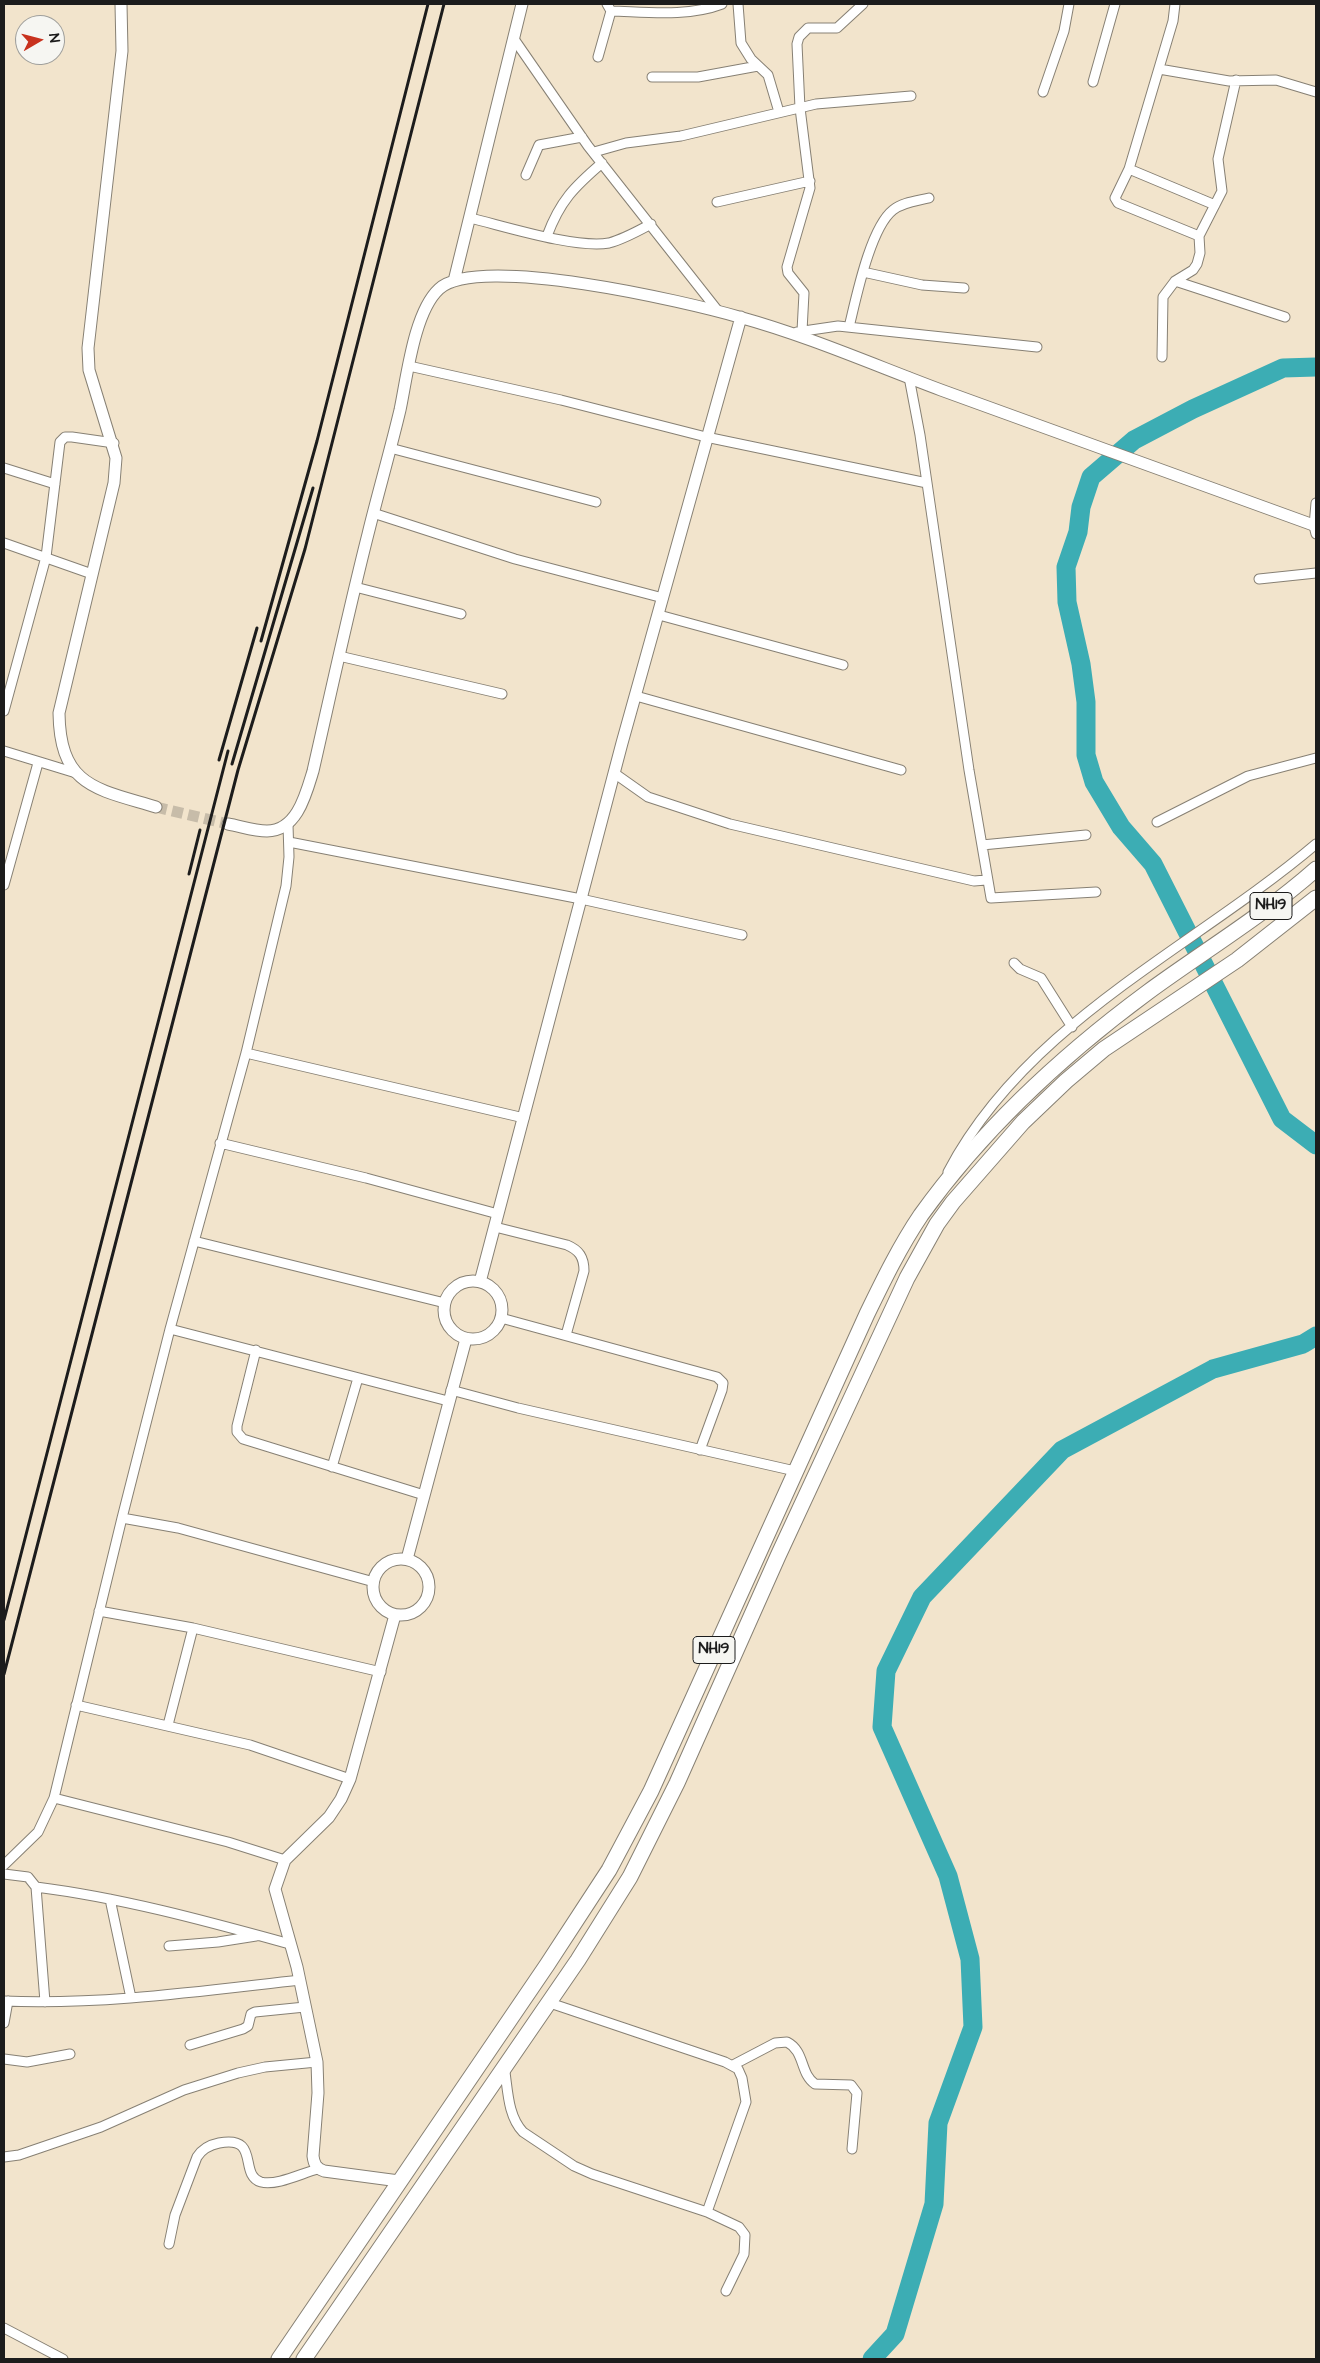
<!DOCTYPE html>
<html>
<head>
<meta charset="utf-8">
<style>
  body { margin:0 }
  #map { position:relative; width:1320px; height:2363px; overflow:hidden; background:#f2e4cc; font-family:"Architects Daughter",sans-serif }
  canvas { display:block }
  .frame { position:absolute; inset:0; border:5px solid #1c1c1c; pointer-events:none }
  .north { position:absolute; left:15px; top:15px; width:50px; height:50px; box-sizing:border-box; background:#f6f6f2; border:1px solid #9f9f9c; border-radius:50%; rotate:82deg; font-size:14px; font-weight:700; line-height:20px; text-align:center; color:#1c1c1c }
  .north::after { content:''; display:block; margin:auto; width:18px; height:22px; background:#c8321e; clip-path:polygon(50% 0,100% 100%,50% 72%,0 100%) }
</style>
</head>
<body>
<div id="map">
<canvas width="1320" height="2363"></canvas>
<div class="frame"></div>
<div class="north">N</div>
</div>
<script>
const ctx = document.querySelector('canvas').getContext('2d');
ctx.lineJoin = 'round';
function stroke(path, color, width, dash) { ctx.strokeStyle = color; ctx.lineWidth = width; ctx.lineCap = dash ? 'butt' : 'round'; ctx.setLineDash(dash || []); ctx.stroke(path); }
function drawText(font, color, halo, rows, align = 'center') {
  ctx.font = font + ' "Architects Daughter",sans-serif'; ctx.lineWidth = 5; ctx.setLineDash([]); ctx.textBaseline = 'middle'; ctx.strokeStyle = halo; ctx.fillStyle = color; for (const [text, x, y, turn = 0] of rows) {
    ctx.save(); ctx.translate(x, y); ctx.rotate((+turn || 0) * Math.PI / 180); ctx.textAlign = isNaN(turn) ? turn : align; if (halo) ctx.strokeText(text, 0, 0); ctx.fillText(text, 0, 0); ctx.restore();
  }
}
stroke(new Path2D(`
  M1316 367 1283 368 1193 409 1134 440 1091 477 1081 507 1078 532 1066 567 1067 602 1081 664 1086 702V755L1094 782 1121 827 1153 864 1282 1119 1316 1145
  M872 2359 895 2334 934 2204 938 2123 973 2027 970 1959 948 1876 882 1727 886 1671 922 1597 1062 1450 1213 1369 1303 1344 1316 1336`), '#3cadb4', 19);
stroke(new Path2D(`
  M156 807 228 824`), '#c7bca9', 11, [11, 5.5]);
const minor = new Path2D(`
  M738 4 741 43 751 59 768 75 779 112
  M1175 4 1173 21 1129 169 1115 198 1118 203 1199 236
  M611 11C647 12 688 17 722 4
  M514 39 588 146 718 311
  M598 57 611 11 607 4
  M1159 69 1229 81 1276 80 1316 92
  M652 77H698L758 66
  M1093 82 1115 4
  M1043 92 1064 31 1069 4
  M594 152 626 143 681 136 816 104 911 96
  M1129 169 1215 205
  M526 175 539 145 582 137
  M717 202 810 181
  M470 218C504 226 576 249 609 243 624 239 638 231 651 224
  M547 236C560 201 574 187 602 163
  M863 272 922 285 964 288
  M1175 281 1285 317
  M849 327C856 299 870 228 893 210 903 202 917 201 929 198
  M802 331 804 293 788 273 787 267 810 188 800 108 797 44 799 37 808 28H837L863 4
  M797 332 838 326 1037 347
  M1162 357 1163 297 1175 281 1193 270 1197 264 1200 253 1199 236 1222 191 1218 159 1236 80
  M409 366 561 400 706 437 927 483
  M909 377 920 435 969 770 991 898 1096 892
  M390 448 596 502
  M4 468 55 484
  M1316 503 1314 526 1316 534
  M373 513 515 559 663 598
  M4 543 92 574
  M1259 579 1316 573
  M355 587 461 614
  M659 615 843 665
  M339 656 502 694
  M636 696 901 770
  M4 711 46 557 60 442 65 437H72L114 443
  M4 751 76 773
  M614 773 648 797 730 824 974 881 986 880
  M1157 822 1248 776 1316 758
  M289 842 581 899 742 935
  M982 845 1086 835
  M4 885 38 763
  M1014 963 1020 969 1041 978 1072 1027
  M246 1053 524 1118
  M220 1143 366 1178 498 1214
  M948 1172C1027 1022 1192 949 1316 844
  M495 1227 567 1245C579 1250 584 1257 584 1271L566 1335
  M194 1241 445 1303
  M501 1318 717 1377 723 1383 722 1390 700 1450
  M170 1329 448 1401
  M256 1350 237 1426V1432L243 1439 424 1495
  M451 1390 518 1408 795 1471
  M332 1467 358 1378
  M122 1518 178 1528 374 1582
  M99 1611 193 1628 381 1672
  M76 1705 250 1745 350 1779
  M168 1725 193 1628
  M54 1798 228 1842 285 1860
  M4 1865 38 1832 54 1798 122 1518 170 1329 246 1053 286 886 289 857 288 825
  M4 1874 28 1877 36 1887 45 2002
  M36 1887C123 1898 206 1921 290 1944
  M110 1899 131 1998
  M169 1946 218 1942 256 1936
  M4 2001C103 2005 201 1991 300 1980
  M547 2002 725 2062 738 2069 742 2078 746 2102 707 2212
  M4 2023 8 2001
  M190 2045 243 2029 248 2026 251 2014 255 2012 305 2007
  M4 2059 27 2062 70 2054
  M733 2065 775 2043 787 2042C805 2051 800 2074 815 2084L851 2085 857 2093 852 2149
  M504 2066C508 2088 507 2115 523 2132L574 2166 592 2174 707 2212 739 2227 745 2235 744 2254 726 2291
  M4 2157 19 2155 101 2127 184 2090 238 2073 265 2067 317 2062
  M169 2244 175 2215 197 2157C202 2149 209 2145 219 2143 261 2135 238 2175 261 2182 277 2186 302 2173 318 2169
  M4 2328 63 2359`);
const tertiary = new Path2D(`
  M121 4 122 51 88 348 89 370 116 458 114 483 59 713C60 787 97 789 156 807
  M454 281 522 4
  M228 824C240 826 254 831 267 831 297 831 306 794 313 771 331 692 348 613 368 534 378 493 390 452 400 410 407 377 414 312 439 289 478 253 687 302 739 317 808 336 874 365 941 390 1066 436 1191 481 1316 526
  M444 1310a29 29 0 1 1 58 0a29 29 0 1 1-58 0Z
  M480 1282 622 743 741 317
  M407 1559 466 1339
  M373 1587a28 28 0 1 1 56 0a28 28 0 1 1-56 0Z
  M395 1615 350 1779 341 1799 329 1817 285 1860 275 1889 297 1967 317 2062 318 2093 313 2156C314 2164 316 2168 324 2171L399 2181`);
const trunk = new Path2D(`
  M279 2359 547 1965 609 1870 651 1791 867 1314C883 1281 900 1246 921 1215 982 1130 1064 1054 1148 992 1204 951 1264 915 1316 869
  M304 2359 578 1960 630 1877 677 1783 778 1556 907 1278 937 1224 953 1202 1023 1122 1066 1081 1104 1049 1237 960 1316 898`);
stroke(minor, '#878074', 11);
stroke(tertiary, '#878074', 13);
stroke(trunk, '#878074', 17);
stroke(minor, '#fff', 9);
stroke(tertiary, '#fff', 11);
stroke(trunk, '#fff', 15);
stroke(new Path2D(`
  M261 641 317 441 428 4
  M219 760 257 628
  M232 764 313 488
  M189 874 200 830
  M4 1620 228 751
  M4 1674 238 770 305 549 444 4`), '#1c1c1c', 3);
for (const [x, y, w] of [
  [1271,906,42],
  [714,1650,42]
]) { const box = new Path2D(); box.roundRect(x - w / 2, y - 13.5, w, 27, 4); ctx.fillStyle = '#f6f6f2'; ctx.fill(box); stroke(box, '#1c1c1c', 1); }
drawText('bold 16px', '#1c1c1c', null, [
  ["NH19",1271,906],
  ["NH19",714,1650]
]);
</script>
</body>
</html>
